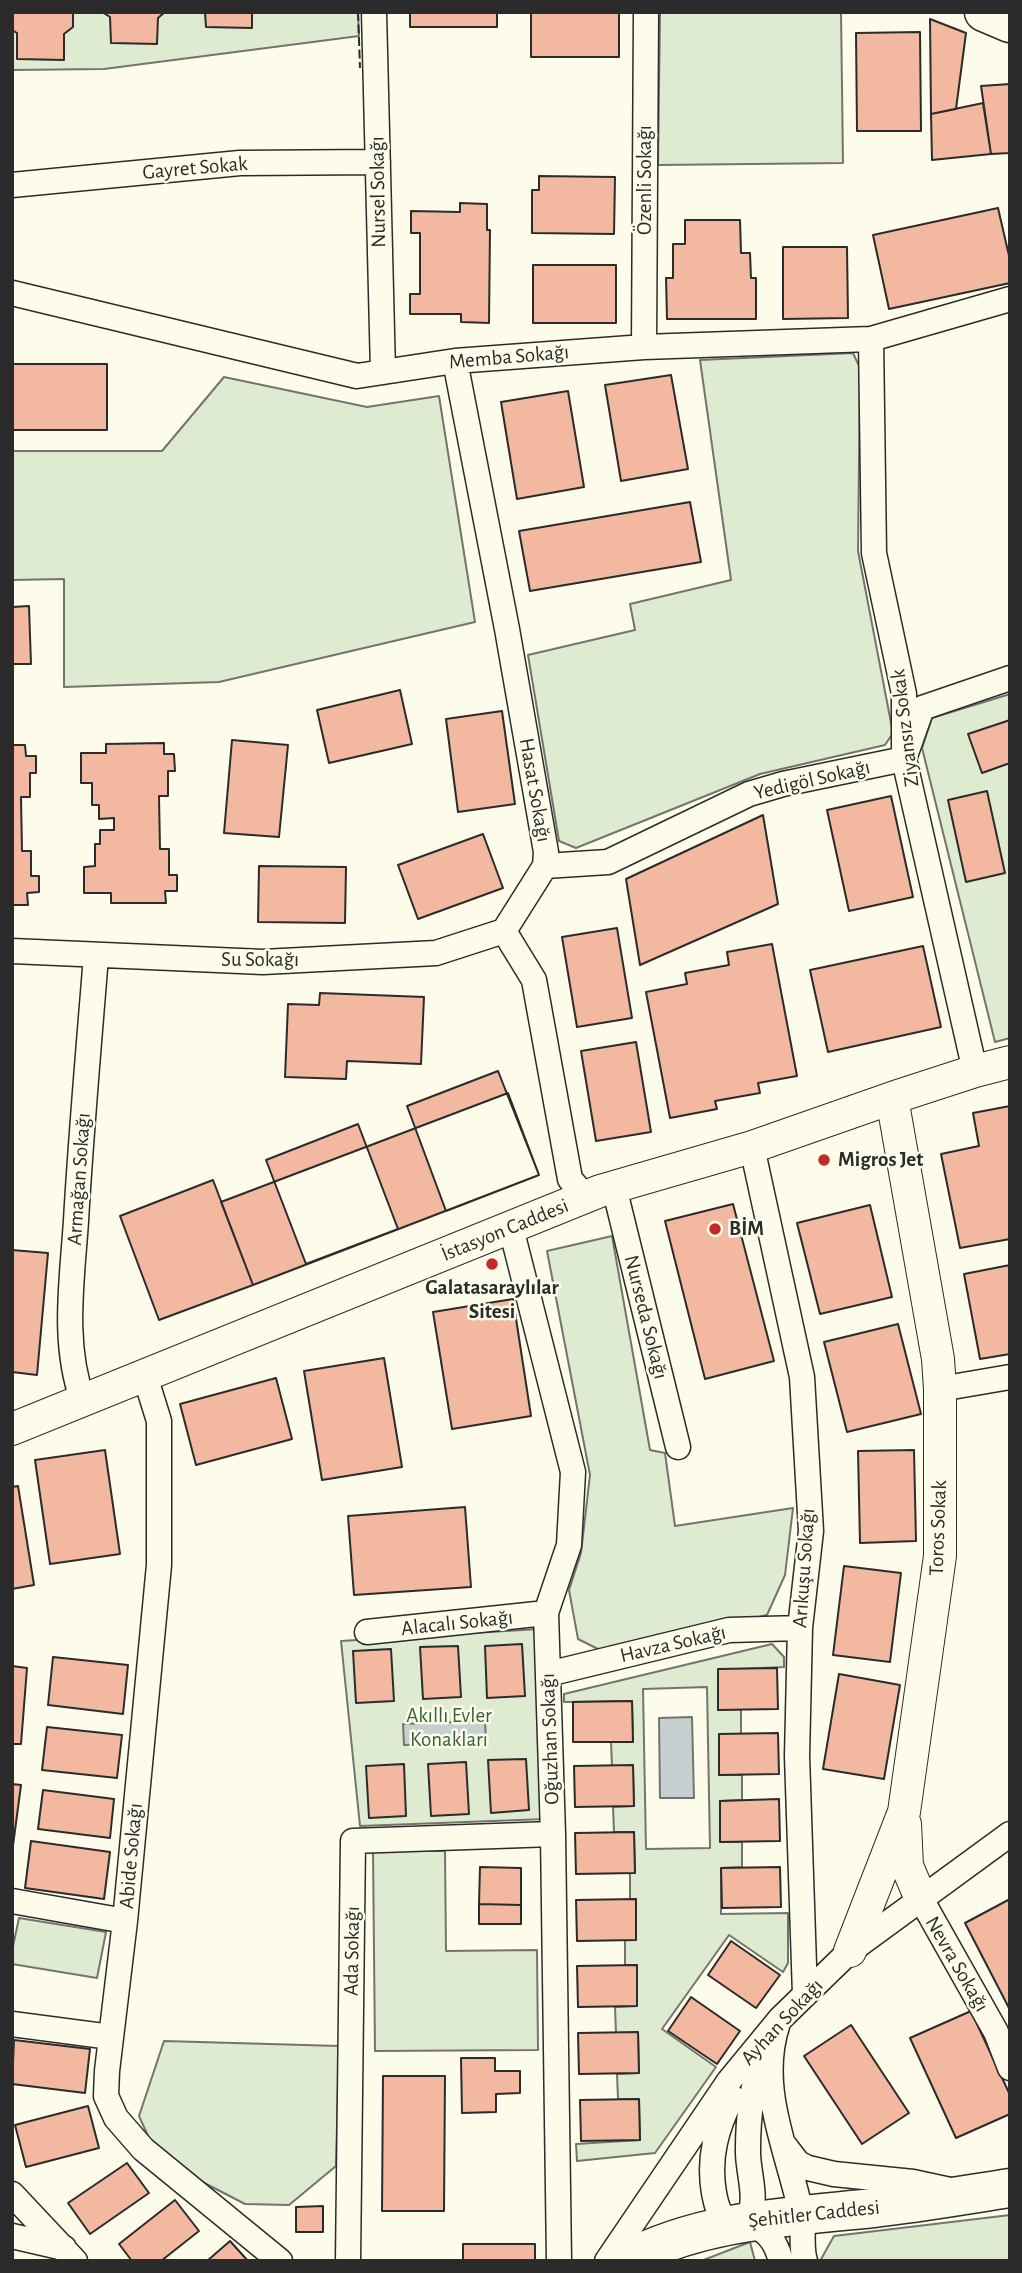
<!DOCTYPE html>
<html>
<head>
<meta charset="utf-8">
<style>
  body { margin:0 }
  #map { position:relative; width:1022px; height:2273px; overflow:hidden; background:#fdfbea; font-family:"Alegreya Sans",sans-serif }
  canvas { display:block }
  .frame { position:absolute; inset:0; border:14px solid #2b2b2b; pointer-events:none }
</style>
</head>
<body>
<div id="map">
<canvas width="1022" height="2273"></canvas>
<div class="frame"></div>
</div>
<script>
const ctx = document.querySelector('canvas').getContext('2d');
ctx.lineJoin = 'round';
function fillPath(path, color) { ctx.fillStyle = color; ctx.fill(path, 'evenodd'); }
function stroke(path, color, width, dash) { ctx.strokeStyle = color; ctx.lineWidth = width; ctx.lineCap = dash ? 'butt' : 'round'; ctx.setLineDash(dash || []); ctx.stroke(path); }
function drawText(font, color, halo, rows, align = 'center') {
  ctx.font = font + ' "Alegreya Sans",sans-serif'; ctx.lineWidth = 5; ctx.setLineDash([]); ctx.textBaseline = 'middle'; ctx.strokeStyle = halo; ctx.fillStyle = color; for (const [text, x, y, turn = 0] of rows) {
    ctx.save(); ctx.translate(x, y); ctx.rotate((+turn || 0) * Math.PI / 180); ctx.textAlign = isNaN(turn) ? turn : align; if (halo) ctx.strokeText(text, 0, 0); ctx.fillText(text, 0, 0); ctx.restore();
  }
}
const green = new Path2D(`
  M12 12H358L359 36 104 69 12 70Z
  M660 12H841L843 163 658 165Z
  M853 353 860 368 858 551 893 733 885 745 760 774 576 848 559 841 528 655 635 630 630 604 731 580 700 360Z
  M224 377 367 407 439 396 475 622 219 682 64 687V579L12 580V451H162Z
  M1010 694V1038L995 1042 922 748 932 718Z
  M612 1236 650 1450 665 1453 675 1526 793 1508 785 1575 767 1615 608 1654 578 1639 569 1590 581 1553 590 1475 547 1251Z
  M539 1629 546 1819 360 1826 341 1641Z
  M772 1644 784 1657V1667L718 1670V1710L741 1709V1734L719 1735V1775H742V1800L720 1801V1842H742V1867L721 1868V1914L788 1913V1963L783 1972 729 1935 662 2029 716 2067 655 2153 577 2161 576 2144 640 2140 639 2099H618L617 2074 639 2073 638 2033H616L615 2007 637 2006V1965H625V1940L636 1939V1899H630V1873H635L634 1832H614L613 1807 634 1806 633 1766H612L611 1742 633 1741 632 1701 564 1702V1694ZM707 1687 710 1848 646 1849 643 1689Z
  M373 1851H445L446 1951 537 1950 538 2050 375 2051Z
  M19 1918 106 1932 97 1978 12 1964V1951Z
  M164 2041 339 2046 336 2166 289 2205 245 2204 191 2176 149 2138 139 2116Z
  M1010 2215V2261H820L834 2236Z
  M750 2242 755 2261H701Z`);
fillPath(green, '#deebd1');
stroke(green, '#74746e', 2);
const water = new Path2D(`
  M692 1717 694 1798H660L659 1718Z
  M485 1721 486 1742 404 1745 403 1724Z`);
fillPath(water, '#c7d0d0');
stroke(water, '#74746e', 2);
const building = new Path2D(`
  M12 12H73V27L64 34V60L17 59V33L12 30Z
  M102 12H165L158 18 157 44 111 43 110 17Z
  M205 12H252V28L206 27Z
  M410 12H497V27H410Z
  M531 12H619V57H531Z
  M930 19 966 33 956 109 931 114Z
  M920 32 921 131H857L856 33Z
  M1010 84V153L991 154 981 86Z
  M983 103 991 154 932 160 931 114Z
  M539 176 615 177 614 234 532 233V190H539Z
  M460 203 487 204V230H490L489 323 461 322V314H410V294H420V233H411V211L460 212Z
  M998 208 1010 260V283L889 309 873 235Z
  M685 220H740L741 253H750L751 278H756V319H667L666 278H673V244H685Z
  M783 247H847L848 318 783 319Z
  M533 265H616V323H533Z
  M12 364H107V430H12Z
  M671 375 688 469 621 481 605 385Z
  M568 391 584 487 517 499 501 402Z
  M690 502 701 562 530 591 519 531Z
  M29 606 31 664H12V607Z
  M400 690 412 744 329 763 317 710Z
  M502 711 515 804 458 812 446 719Z
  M1010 720V763L982 773 968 734Z
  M232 740 288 745 279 837 224 833Z
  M164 743V754H174L175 771H168V796H159L160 849H169V875H177V891H165L166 903H111V893H84V867L95 866V844H100V830H114V818L99 819V805H92V783H81V753H106V744Z
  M12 745H25L26 756H36V773H30V797H21L22 851H31V876H39V892L27 893 28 905H12Z
  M987 791 1005 873 966 882 948 800Z
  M891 796 913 897 849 911 827 810Z
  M763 815 778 904 640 965 626 879Z
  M483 834 503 888 418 919 398 865Z
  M259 866 346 867 345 923 258 922Z
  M617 928 632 1018 577 1027 562 937Z
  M772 944 797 1076 758 1083 760 1093 715 1101 717 1109 670 1118 646 992 687 984 685 973 729 965 727 952Z
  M923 946 941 1027 828 1052 810 970Z
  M320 993 424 997 421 1064 347 1061 346 1079 285 1077 288 1004 319 1005Z
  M636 1042 651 1132 596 1141 581 1051Z
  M498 1071 539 1175 446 1211 407 1106Z
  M508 1093 539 1175 253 1285 221 1202Z
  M1010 1106V1239L960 1248 941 1154 979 1146 973 1113Z
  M358 1124 398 1229 306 1264 266 1160Z
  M213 1180 253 1285 159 1320 120 1216Z
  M733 1204 774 1361 705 1379 665 1221Z
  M870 1205 892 1297 820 1314 797 1223Z
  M12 1250 48 1253 37 1375 12 1372Z
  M1010 1265V1354L980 1359 964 1274Z
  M513 1299 531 1416 452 1429 433 1312Z
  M898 1324 921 1414 847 1432 824 1342Z
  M384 1358 402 1467 322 1480 304 1371Z
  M276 1378 292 1439 196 1465 180 1404Z
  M105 1450 120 1554 50 1564 35 1460Z
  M914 1450 916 1541 860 1543 858 1451Z
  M18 1486 34 1585 12 1589V1487Z
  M465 1507 471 1587 354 1595 348 1516Z
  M844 1566 901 1573 890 1662 833 1655Z
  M522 1644 525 1696 487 1698 485 1646Z
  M458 1646 461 1697 423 1699 420 1647Z
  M391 1649 394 1701 356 1703 353 1651Z
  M53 1657 128 1665 123 1714 48 1705Z
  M12 1666 27 1668 21 1744H12Z
  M777 1668 778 1709 718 1710V1669Z
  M839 1674 900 1685 884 1779 823 1769Z
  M632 1701 633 1742H573V1702Z
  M47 1727 122 1735 117 1778 42 1770Z
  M778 1733 779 1774 719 1775V1734Z
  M526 1759 529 1810 491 1813 488 1760Z
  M466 1762 469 1814 431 1816 428 1764Z
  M404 1764 406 1816 369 1818 366 1766Z
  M633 1765 634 1806 575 1807 574 1766Z
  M12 1784 21 1785 12 1853Z
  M43 1790 114 1799 110 1838 38 1829Z
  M779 1799 780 1841 720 1842V1801Z
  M634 1832 635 1873 576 1874 575 1833Z
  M31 1841 110 1852 104 1899 25 1888Z
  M480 1867 521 1868V1905L479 1904Z
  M780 1867 781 1907 722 1908 721 1868Z
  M636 1899V1940L577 1941 576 1900Z
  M1010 1899V2010L965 1923Z
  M479 1904 521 1905V1924H479Z
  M731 1941 780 1975 756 2008 708 1975Z
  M637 1965V2006L578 2007 577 1966Z
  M691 1997 740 2031 717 2064 668 2031Z
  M971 2011 1010 2095V2114L956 2138 910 2038Z
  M851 2025 909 2113 862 2144 804 2056Z
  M638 2032 639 2073 579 2074 578 2033Z
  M14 2040 90 2049 85 2093 12 2084Z
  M461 2058H495V2071H520V2093L496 2094V2112L462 2113Z
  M383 2076H445L444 2211H382Z
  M639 2099 640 2140 581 2141 580 2100Z
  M88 2106 99 2148 26 2167 15 2125Z
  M127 2163 149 2193 90 2234 68 2203Z
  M175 2200 199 2231 161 2261H132L119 2244Z
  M323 2206V2232H296V2207Z
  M230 2241 248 2261H207Z
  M463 2244H535V2261H463Z`);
fillPath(building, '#f2b8a0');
stroke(building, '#2b2b2b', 2);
const minor = new Path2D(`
  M374 12 383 372
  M12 185 240 163 378 162
  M12 293 357 376 455 361 644 347 871 339 1010 299
  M871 339 874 553 904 694V759L975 1071
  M644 347 646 12
  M455 361 507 629 546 852 545 866 504 931
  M545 866 608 862 749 794 783 784 904 759 922 708 1010 678
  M504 931 534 980 570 1179 585 1197
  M12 951 263 962 436 953 504 931
  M752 1147 802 1377 811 1531 800 1628 797 1756 805 1995
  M614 1187 678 1447
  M511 1228 573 1472 569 1545 546 1613 553 1834 559 2261
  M145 1376 159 1421V1565L125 1921 107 2071 106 2096 116 2118 143 2149 280 2261
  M940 1389 1010 1377
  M83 1401C62 1344 72 1281 76 1221 81 1133 89 1044 96 956
  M367 1632 546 1613
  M548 1674 729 1630 800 1628
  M921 1899 996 2032 1010 2068
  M12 1901 125 1921
  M778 2023C756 2088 788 2150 801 2213 805 2229 800 2245 805 2261
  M12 2024 111 2037
  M732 2097C716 2129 708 2158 714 2193 716 2202 717 2212 725 2218 730 2222 735 2221 740 2222 764 2226 775 2238 781 2261
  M785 2146 798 2163 808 2168 834 2174 913 2182 950 2190
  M12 2194 75 2261
  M739 2222 748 2219C759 2198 747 2171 748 2149 748 2119 752 2086 762 2058
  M12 2236 64 2248
  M348 2261 353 1841 553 1834
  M607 2261 729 2081 780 2019 850 1951 1010 1834`);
const tertiary = new Path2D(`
  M12 1429 600 1191 752 1147 892 1098 975 1071 1010 1062
  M905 1824 907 1866 921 1899
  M850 1951 904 1812 940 1556V1389L938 1359 892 1098`);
const primary = new Path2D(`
  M984 12 1010 23
  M624 2261C702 2220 787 2217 873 2208 919 2203 964 2195 1010 2188`);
stroke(minor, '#2b2b2b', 27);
stroke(tertiary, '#2b2b2b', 34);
stroke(primary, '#2b2b2b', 41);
stroke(minor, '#fdfbea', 24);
stroke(tertiary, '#fdfbea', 32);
stroke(primary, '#fdfbea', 38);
stroke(new Path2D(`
  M358 12 360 68`), '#2b2b2b', 2, [9, 3.5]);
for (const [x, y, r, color] of [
  [824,1160,7,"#c62828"],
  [715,1229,7,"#c62828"],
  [492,1264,7,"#c62828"]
]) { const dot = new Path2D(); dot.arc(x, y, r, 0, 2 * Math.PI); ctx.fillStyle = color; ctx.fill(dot); stroke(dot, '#fdfbea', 2.5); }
drawText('21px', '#2b2b2b', '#fdfbea', [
  ["Gayret Sokak",195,168,-5],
  ["Özenli Sokağı",645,180,-90],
  ["Nursel Sokağı",378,192,-91],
  ["Memba Sokağı",509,357,-5],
  ["Ziyansız Sokak",905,728,-97],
  ["Yedigöl Sokağı",812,780,-13],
  ["Hasat Sokağı",535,790,80],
  ["Su Sokağı",260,960],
  ["Armağan Sokağı",79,1179,-86],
  ["İstasyon Caddesi",505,1230,-22],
  ["Nurseda Sokağı",646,1317,76],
  ["Toros Sokak",938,1528,-88],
  ["Arıkuşu Sokağı",804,1568,-86],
  ["Alacalı Sokağı",457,1623,-6],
  ["Havza Sokağı",673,1644,-13],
  ["Oğuzhan Sokağı",550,1739,-92],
  ["Abide Sokağı",131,1856,-85],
  ["Ada Sokağı",352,1951,-89],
  ["Nevra Sokağı",957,1964,60],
  ["Ayhan Sokağı",782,2022,-47],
  ["Şehitler Caddesi",814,2214,-6]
]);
drawText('bold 21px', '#2b2b2b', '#fdfbea', [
  ["Migros Jet",838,1160],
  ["BİM",729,1229],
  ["Galatasaraylılar",492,1288,"center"],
  ["Sitesi",492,1312,"center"]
], 'left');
drawText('21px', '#34623c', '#fdfbea', [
  ["Akıllı Evler",449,1716],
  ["Konakları",449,1740]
]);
</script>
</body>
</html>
